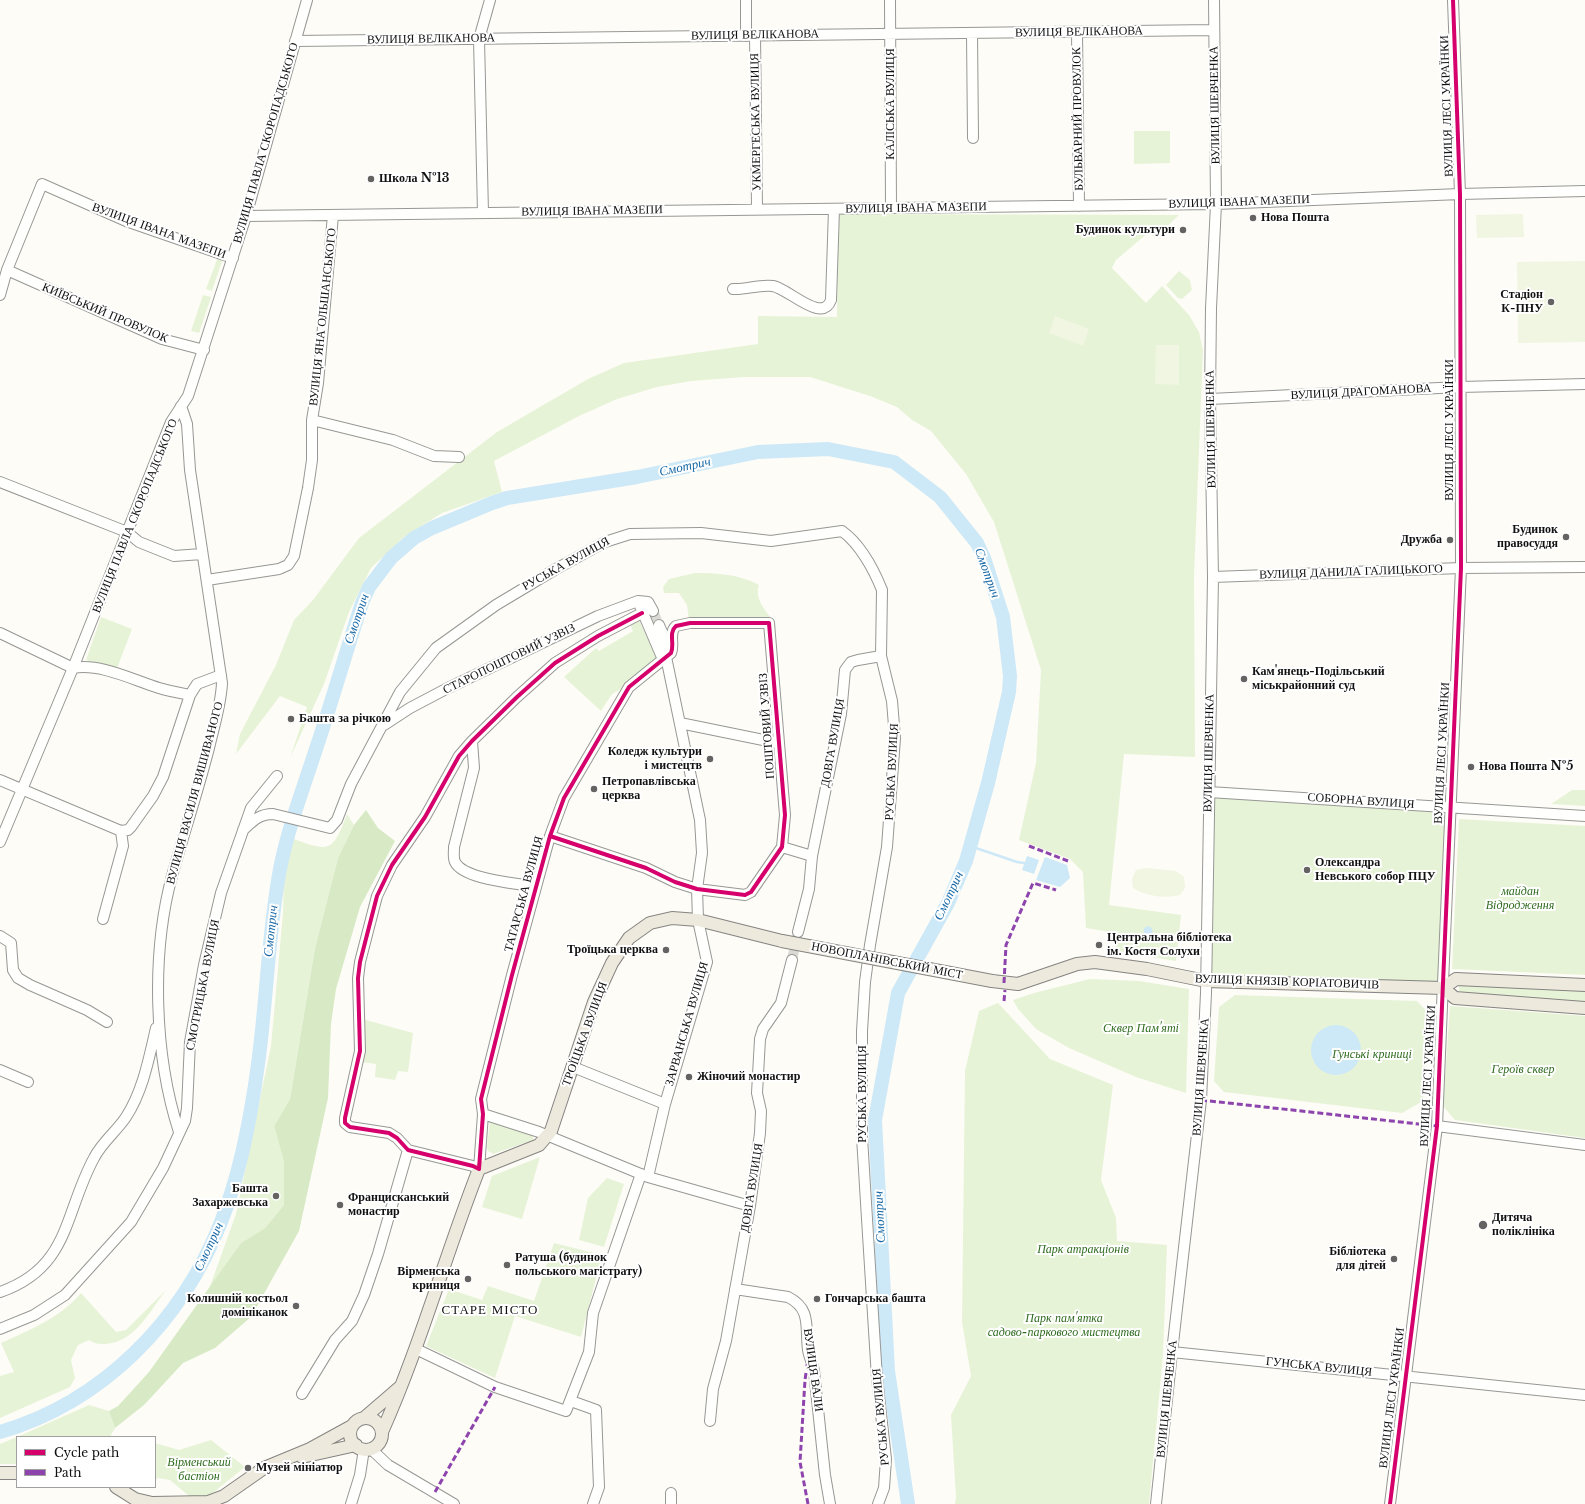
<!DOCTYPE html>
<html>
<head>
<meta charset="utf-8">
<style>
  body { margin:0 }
  #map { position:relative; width:1585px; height:1504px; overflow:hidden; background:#fdfcf7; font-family:"Libre Baskerville",serif }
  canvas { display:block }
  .legend { position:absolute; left:16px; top:1436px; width:140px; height:52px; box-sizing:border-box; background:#fff; border:1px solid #a0a0a0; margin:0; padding:5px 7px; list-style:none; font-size:12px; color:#111 }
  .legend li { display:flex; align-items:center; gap:8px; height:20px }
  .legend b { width:20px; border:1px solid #a0a0a0 }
</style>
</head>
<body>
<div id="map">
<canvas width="1585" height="1504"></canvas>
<ul class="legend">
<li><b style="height:5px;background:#d6006c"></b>Cycle path</li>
<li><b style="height:5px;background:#8e44ad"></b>Path</li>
</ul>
</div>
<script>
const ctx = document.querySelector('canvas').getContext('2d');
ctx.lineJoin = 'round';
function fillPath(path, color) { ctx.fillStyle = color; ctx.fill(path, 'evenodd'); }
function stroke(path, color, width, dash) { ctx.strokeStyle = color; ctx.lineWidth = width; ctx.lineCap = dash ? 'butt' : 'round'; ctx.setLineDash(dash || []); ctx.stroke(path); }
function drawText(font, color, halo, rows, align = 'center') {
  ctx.font = font + ' "Libre Baskerville",serif'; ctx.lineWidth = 4; ctx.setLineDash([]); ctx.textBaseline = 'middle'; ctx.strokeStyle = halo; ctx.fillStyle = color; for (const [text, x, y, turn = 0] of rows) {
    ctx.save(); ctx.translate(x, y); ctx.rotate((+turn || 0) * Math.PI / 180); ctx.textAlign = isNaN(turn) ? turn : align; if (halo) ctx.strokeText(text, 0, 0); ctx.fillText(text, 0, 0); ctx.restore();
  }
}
fillPath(new Path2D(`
  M1134 131H1170V163L1134 164Z
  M838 214 1179 215 1155 238 1149 232 1116 260 1112 268 1146 303 1162 286 1189 315 1199 332 1203 350 1194 576 1195 757 1124 754 1109 905 1181 915 1176 961 1115 951 1117 933 1086 928 1083 872 1070 859 1019 840 1036 763 1041 670 994 522 966 474 931 431 912 420 897 407 870 396 810 377H744L691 381 657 387 617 399 579 416 494 461 502 492 442 513 404 537 371 568 349 612 324 684 290 758 307 707 280 696 236 754 240 734 276 665 294 620 313 600 359 538 497 432 588 379 624 363 758 344V316L837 317Z
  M218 257 223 258 212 291 206 289Z
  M1179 271 1190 280 1192 290 1182 299 1178 298 1166 285Z
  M203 295 211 297 199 333 191 331Z
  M695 573C718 573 738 574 759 585 754 598 765 609 772 620L689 621 687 605 679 593H664L663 587 669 579Z
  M101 617 132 629 116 671 86 660Z
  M639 620 658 661 656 669 612 694 601 711 564 677 596 648 599 651 633 631 630 624Z
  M1572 790H1585V806L1551 804Z
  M1209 792 1450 808 1443 988 1206 981Z
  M347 814 354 825 338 858 315 948 290 1099 274 1126 284 1162V1205L265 1228 241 1243 209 1289 236 1214 271 1046 283 913 284 868 291 838C328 851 332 855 347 814Z
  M1459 819 1585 826V975L1452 969Z
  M1090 979 1139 981 1189 989 1186 1093 1136 1077 1069 1048 1036 1029 1018 1009 1013 1000 1034 993Z
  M1459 984 1585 990V1002L1459 993Z
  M1235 995 1417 1001 1430 1015 1423 1101 1402 1113 1224 1092 1214 1081 1219 1007Z
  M998 1003 1050 1059 1113 1085 1101 1180 1116 1218 1117 1241 1167 1245 1163 1355 1149 1504H955L956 1497 951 1415 971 1376 962 1322 965 1071 979 1011Z
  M1450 1006 1585 1016V1138L1455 1120 1443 1106Z
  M362 1019 413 1033 408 1072 398 1071 395 1080 375 1077 376 1064 361 1062Z
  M490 1120 533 1132V1140L493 1154 488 1151 487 1147Z
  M540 1157 522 1219 482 1207 492 1176Z
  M607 1178 624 1184 604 1247 579 1240 588 1198Z
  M554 1243 602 1255 581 1337 515 1316 495 1378 426 1346 449 1289 482 1300 488 1286 534 1301Z
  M166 1290C150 1311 135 1342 106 1344 98 1344 95 1344 89 1340L78 1345 71 1360 75 1378 70 1387 0 1418V1376L14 1372 1 1343C31 1329 59 1319 81 1293L116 1332 126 1330Z
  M89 1405 109 1411 115 1428 110 1437H17Z
  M17 1437V1464H0V1444Z
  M211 1440 245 1467 209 1496H189L170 1480 158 1478 155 1480V1443L179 1450Z`), '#e7f3d7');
fillPath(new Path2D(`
  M366 810 378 828 395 841 360 907 336 989 331 1024 328 1098 299 1231 251 1317 215 1348 183 1363 144 1405 115 1428 109 1411 118 1406 149 1372 241 1243 265 1228 284 1205V1162L274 1126 290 1099 315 948 338 858 354 825Z`), '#d8eac5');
fillPath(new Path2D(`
  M1523 214 1524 237 1477 238 1476 215Z
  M1585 261V342L1518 343 1517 262Z
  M1055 316 1089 329 1083 346 1049 333Z
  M1156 345H1179V385L1155 384Z
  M1146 868 1176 871 1184 877 1185 888 1180 895C1165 899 1146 896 1133 888L1132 879 1136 870Z`), '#f0f6e1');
fillPath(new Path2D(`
  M1027 856 1039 860 1034 874 1022 870Z
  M1045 857 1067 865 1070 878 1060 887 1036 880Z
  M1143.5 931a4.5 4.5 0 1 1 9 0a4.5 4.5 0 1 1-9 0Z
  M1311 1050a25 25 0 1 1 50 0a25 25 0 1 1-50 0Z`), '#cde8f7');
stroke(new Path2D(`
  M970 846 1017 862 1024 863`), '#cde8f7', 2.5);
stroke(new Path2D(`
  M0 1432C103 1402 182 1321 221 1222 241 1172 251 1117 258 1064 267 999 268 933 280 869 288 828 303 789 316 749 332 701 346 652 362 603L369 587 391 558 414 538 432 528 492 503 507 498 637 477 758 452 828 449 894 462 940 497 977 543 984 558 1003 617 1010 676 1009 692 988 783 966 861 948 903 898 993 875 1120 888 1371 908 1504`), '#cde8f7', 14);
stroke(new Path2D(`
  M653 611 659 625
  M792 960 797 936`), '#dad9d4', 10, [10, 5]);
const minor = new Path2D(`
  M746 0V36
  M890 0 891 208
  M1077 32 1079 206
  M972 33 973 138
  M755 35 757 209
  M295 41 1214 30
  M483 213 479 39 490 0
  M246 216 1216 204 1460 194 1585 191
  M7 270 162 339 204 350
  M733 289C746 290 759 284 773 286 789 289 822 324 831 300L834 209
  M0 295 7 270 42 184 126 221 233 258
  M1210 399 1460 387 1585 384
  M312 420 393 440 434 456 459 457
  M0 482 127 532 139 542 174 556 202 554
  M1213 577 1461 568 1585 567
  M207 580 279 569 288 565 294 556 308 488 312 460V420L318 383 333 215
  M640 606 661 655 666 657
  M659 625C662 633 670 646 667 655
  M0 633 73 668C101 663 133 680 159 688 169 691 180 693 190 695L163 777 153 796 131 827 128 830 121 831 123 846 103 919
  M190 695 197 684 221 675
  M680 723 778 743
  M384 725 410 708 446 689 598 616 638 601 648 602 653 611
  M472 741 474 768 454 847C454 853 453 858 455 862 464 880 518 883 536 887
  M0 780 121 831
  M1209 792 1585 816
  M243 830C253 821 259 814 273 814L330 828 337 820 351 784 400 692 436 648 496 605 556 569 605 542 630 534 701 533 771 541 842 531C860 544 874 570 882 590L881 656 892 701 895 738 887 847 870 945 865 982 862 1031V1137L867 1219 877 1378 886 1459 884 1488 878 1504
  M550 836 646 868 675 882 697 889 745 895 751 892 782 847 785 815 769 623H690L676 626C668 633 675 644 671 653L629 687 564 798 550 836 512 975 481 1099 483 1114 479 1169 473 1166 408 1150 397 1138 389 1133 350 1127 345 1123V1118L360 1051 358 978 360 962 377 896 392 865 425 817 459 756 472 741 517 697 555 663 598 636 642 613
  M0 842 73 668 171 422 188 396 246 216 307 0
  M782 847 812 856 841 714 845 670 851 662 858 660 881 656
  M798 932 809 889 812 856
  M0 936 11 943 13 970 18 978 30 985 87 1010 107 1022
  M573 1067 665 1104
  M0 1070 28 1082
  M483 1114 539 1132 648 1177 750 1206
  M1437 1126 1585 1145
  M179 1132C154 1055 151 954 172 876 184 833 198 791 209 748 214 726 221 705 222 683L190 470 187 424 181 406
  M648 1177 665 1104 707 962 698 920 697 889 702 853 700 820 666 657
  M735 1289 788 1297C812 1309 805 1328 808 1350 809 1357 813 1364 814 1371L825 1475 830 1504
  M0 1292C70 1268 64 1213 94 1158 102 1142 116 1132 126 1117 143 1091 149 1058 156 1028
  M0 1329 34 1315 65 1295 131 1222 163 1168 185 1121 187 1108 190 1042 204 965 221 893 251 808 277 776
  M416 1349 495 1387 566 1411 589 1352 593 1313 641 1174
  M1172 1352 1585 1395
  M302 1394 335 1340 352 1321 364 1295 378 1254 408 1150
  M571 1401 596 1410 599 1487 593 1504
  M710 1421 713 1389 726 1341 750 1206 760 1133 761 1111 757 1093 760 1039 763 1029 781 1003 792 960
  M371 1449 388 1465 454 1504
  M671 1493V1504
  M351 1504 360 1475 364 1449
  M1156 1504 1172 1352 1201 1100 1206 993 1213 577 1210 399 1211 308 1216 204 1214 0
  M1390 1504 1437 1126 1442 1006 1461 568 1460 194 1453 0`);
const major = new Path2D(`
  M992 981 1018 984 1077 964 1095 962 1147 969 1206 981 1443 988 1456 979 1585 985
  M1443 988 1455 998 1585 1008
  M364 1418 400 1387
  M350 1434a16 16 0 1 1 32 0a16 16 0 1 1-32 0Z
  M382 1432C420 1347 445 1256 479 1169L539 1145 551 1131 594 1002 612 963 629 938 650 923 672 918 698 920 782 941
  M302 1457 356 1445
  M0 1473H17
  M116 1487 135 1499 152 1503 208 1502 224 1496 264 1468 310 1449 352 1426`);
stroke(minor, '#979795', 12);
stroke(major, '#858482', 14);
stroke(minor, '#fffffe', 10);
stroke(major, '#ede9dc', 12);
const majorBridge = new Path2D(`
  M782 941 992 981`);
stroke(majorBridge, '#858482', 14, []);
stroke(majorBridge, '#ede9dc', 12);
stroke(new Path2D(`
  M1029 846 1068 861
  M1004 983 1006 945 1033 883 1056 890
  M1004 1001 1005 990
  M1201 1100 1437 1126
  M435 1492 495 1387
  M808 1504 800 1462 805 1380 809 1352`), '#8e44ad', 3, [6, 3]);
stroke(new Path2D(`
  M550 836 646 868 675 882 697 889 745 895 751 892 782 847 785 815 769 623H690L676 626C668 633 675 644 671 653L629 687 564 798 550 836 512 975 481 1099 483 1114 479 1169 473 1166 408 1150 397 1138 389 1133 350 1127 345 1123V1118L360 1051 358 978 360 962 377 896 392 865 425 817 459 756 472 741 517 697 555 663 598 636 642 613
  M1390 1504 1437 1126 1442 1006 1461 568 1460 194 1453 0`), '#d6006c', 4);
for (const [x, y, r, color] of [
  [371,179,4,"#646362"],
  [1253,218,4,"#646362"],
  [1183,230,4,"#646362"],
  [1551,302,4,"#646362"],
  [1566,537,4,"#646362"],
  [1450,540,4,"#646362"],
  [1244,679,4,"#646362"],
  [291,719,4,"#646362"],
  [710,759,4,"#646362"],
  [1471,767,4,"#646362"],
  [594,789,4,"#646362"],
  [1307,870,4,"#646362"],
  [1099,945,4,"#646362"],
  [666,950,4,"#646362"],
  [689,1077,4,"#646362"],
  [276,1196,4,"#646362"],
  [340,1205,4,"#646362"],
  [1483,1225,5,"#646362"],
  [1394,1259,4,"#646362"],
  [507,1265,4,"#646362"],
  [468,1279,4,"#646362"],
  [817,1299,4,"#646362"],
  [296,1306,4,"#646362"],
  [248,1468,4,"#646362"]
]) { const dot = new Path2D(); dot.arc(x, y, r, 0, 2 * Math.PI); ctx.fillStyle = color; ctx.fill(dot); stroke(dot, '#fff', 1.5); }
drawText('12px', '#111', '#fff', [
  ["ВУЛИЦЯ ВЕЛІКАНОВА",1079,32,-1],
  ["ВУЛИЦЯ ВЕЛІКАНОВА",755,35,-1],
  ["ВУЛИЦЯ ВЕЛІКАНОВА",431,39,-1],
  ["КАЛІСЬКА ВУЛИЦЯ",891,104,-90],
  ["ВУЛИЦЯ ШЕВЧЕНКА",1215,105,-91],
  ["ВУЛИЦЯ ЛЕСІ УКРАЇНКИ",1447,106,-92],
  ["БУЛЬВАРНИЙ ПРОВУЛОК",1078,119,-91],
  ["УКМЕРГЕСЬКА ВУЛИЦЯ",756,122,-91],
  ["ВУЛИЦЯ ПАВЛА СКОРОПАДСЬКОГО",266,143,-74],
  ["ВУЛИЦЯ ІВАНА МАЗЕПИ",1239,202,-2],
  ["ВУЛИЦЯ ІВАНА МАЗЕПИ",916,208,-1],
  ["ВУЛИЦЯ ІВАНА МАЗЕПИ",592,211,-1],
  ["ВУЛИЦЯ ІВАНА МАЗЕПИ",159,231,20],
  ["КИЇВСЬКИЙ ПРОВУЛОК",105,313,23],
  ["ВУЛИЦЯ ЯНА ОЛЬШАНСЬКОГО",323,317,-84],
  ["ВУЛИЦЯ ДРАГОМАНОВА",1361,392,-3],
  ["ВУЛИЦЯ ШЕВЧЕНКА",1211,429,-91],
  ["ВУЛИЦЯ ЛЕСІ УКРАЇНКИ",1450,430,-90],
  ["ВУЛИЦЯ ПАВЛА СКОРОПАДСЬКОГО",135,516,-68],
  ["РУСЬКА ВУЛИЦЯ",566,564,-29],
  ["ВУЛИЦЯ ДАНИЛА ГАЛИЦЬКОГО",1351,572,-2],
  ["СТАРОПОШТОВИЙ УЗВІЗ",509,659,-26],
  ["ПОШТОВИЙ УЗВІЗ",767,726,-94],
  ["ДОВГА ВУЛИЦЯ",833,743,-80],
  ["ВУЛИЦЯ ШЕВЧЕНКА",1209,753,-89],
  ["ВУЛИЦЯ ЛЕСІ УКРАЇНКИ",1442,753,-87],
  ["РУСЬКА ВУЛИЦЯ",892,772,-87],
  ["ВУЛИЦЯ ВАСИЛЯ ВИШИВАНОГО",195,793,-75],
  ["СОБОРНА ВУЛИЦЯ",1361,801,4],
  ["ТАТАРСЬКА ВУЛИЦЯ",524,894,-75],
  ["НОВОПЛАНІВСЬКИЙ МІСТ",887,961,11],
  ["ВУЛИЦЯ КНЯЗІВ КОРІАТОВИЧІВ",1287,982,2],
  ["СМОТРИЦЬКА ВУЛИЦЯ",203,985,-79],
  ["ЗАРВАНСЬКА ВУЛИЦЯ",687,1024,-74],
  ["ТРОЇЦЬКА ВУЛИЦЯ",585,1034,-70],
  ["ВУЛИЦЯ ЛЕСІ УКРАЇНКИ",1428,1076,-87],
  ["ВУЛИЦЯ ШЕВЧЕНКА",1201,1077,-86],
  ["РУСЬКА ВУЛИЦЯ",863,1094,-90],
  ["ДОВГА ВУЛИЦЯ",752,1188,-81],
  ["ГУНСЬКА ВУЛИЦЯ",1319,1367,6],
  ["ВУЛИЦЯ ВАЛИ",813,1370,82],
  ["ВУЛИЦЯ ЛЕСІ УКРАЇНКИ",1392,1398,-83],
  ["ВУЛИЦЯ ШЕВЧЕНКА",1167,1399,-84],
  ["РУСЬКА ВУЛИЦЯ",881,1417,-95]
]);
drawText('bold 12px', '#111', '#fff', [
  ["Школа №13",379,179],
  ["Нова Пошта",1261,218],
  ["Будинок культури",1175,230,"right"],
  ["Стадіон",1543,295,"right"],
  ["К-ПНУ",1543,309,"right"],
  ["Будинок",1558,530,"right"],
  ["правосуддя",1558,544,"right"],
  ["Дружба",1442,540,"right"],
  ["Кам'янець-Подільський",1252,672],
  ["міськрайонний суд",1252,686],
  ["Башта за річкою",299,719],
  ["Коледж культури",702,752,"right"],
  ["і мистецтв",702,766,"right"],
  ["Нова Пошта №5",1479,767],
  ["Петропавлівська",602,782],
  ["церква",602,796],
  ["Олександра",1315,863],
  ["Невського собор ПЦУ",1315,877],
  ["Центральна бібліотека",1107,938],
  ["ім. Костя Солухи",1107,952],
  ["Троїцька церква",658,950,"right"],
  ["Жіночий монастир",697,1077],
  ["Башта",268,1189,"right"],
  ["Захаржевська",268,1203,"right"],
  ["Францисканський",348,1198],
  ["монастир",348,1212],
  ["Дитяча",1492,1218],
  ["поліклініка",1492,1232],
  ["Бібліотека",1386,1252,"right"],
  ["для дітей",1386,1266,"right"],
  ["Ратуша (будинок",515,1258],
  ["польського магістрату)",515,1272],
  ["Вірменська",460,1272,"right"],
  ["криниця",460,1286,"right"],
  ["Колишній костьол",288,1299,"right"],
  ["домініканок",288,1313,"right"],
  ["Гончарська башта",825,1299],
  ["Музей мініатюр",256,1468]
], 'left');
drawText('italic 12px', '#2f6b1f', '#fff', [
  ["майдан",1520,892],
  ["Відродження",1520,906],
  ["Сквер Пам'яті",1141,1029],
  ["Гунські криниці",1372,1055],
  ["Героїв сквер",1523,1070],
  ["Парк атракціонів",1083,1250],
  ["Парк пам'ятка",1064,1319],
  ["садово-паркового мистецтва",1064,1333],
  ["Вірменський",199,1463],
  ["бастіон",199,1477]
]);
drawText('italic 13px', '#1768a6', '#fff', [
  ["Смотрич",685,467,-12],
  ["Смотрич",987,573,70],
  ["Смотрич",357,619,-71],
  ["Смотрич",949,896,-65],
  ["Смотрич",271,931,-84],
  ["Смотрич",880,1217,-93],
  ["Смотрич",209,1247,-65]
]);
ctx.letterSpacing = '1px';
drawText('13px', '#111', '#fff', [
  ["СТАРЕ МІСТО",490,1310]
]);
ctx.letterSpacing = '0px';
</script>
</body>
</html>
